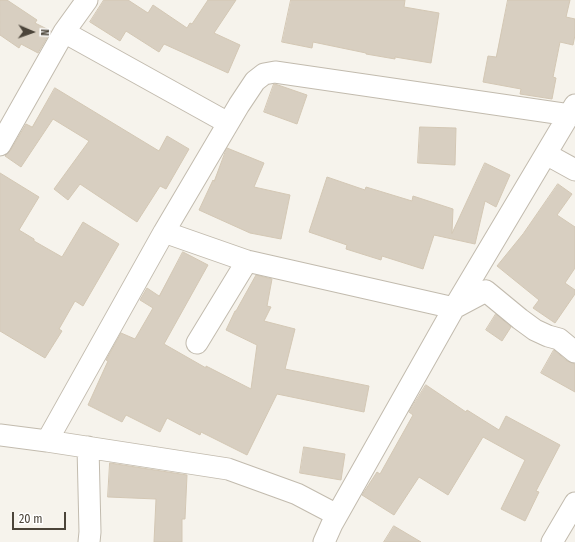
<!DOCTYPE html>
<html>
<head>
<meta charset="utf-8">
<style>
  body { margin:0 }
  #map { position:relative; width:575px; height:542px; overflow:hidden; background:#f6f3ec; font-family:"Fira Sans Condensed",sans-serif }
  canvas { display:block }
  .north { position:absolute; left:12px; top:12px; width:40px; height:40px; -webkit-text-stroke:3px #fff; paint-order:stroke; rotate:92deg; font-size:11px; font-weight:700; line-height:16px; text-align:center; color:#4b4439 }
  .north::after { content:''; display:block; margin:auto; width:14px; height:18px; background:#4b4439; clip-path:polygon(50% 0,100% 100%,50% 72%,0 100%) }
  .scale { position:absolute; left:12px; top:512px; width:54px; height:18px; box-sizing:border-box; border:2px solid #4b4439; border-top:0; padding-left:5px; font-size:12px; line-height:14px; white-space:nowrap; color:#4b4439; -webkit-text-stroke:3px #fff; paint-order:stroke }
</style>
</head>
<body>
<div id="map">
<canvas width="575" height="542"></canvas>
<div class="north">N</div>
<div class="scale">20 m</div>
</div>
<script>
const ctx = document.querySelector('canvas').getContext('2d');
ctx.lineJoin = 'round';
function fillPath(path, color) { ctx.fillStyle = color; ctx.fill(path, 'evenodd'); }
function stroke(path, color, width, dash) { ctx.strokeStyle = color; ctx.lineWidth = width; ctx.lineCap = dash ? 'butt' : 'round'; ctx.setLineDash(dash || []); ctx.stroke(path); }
const building = new Path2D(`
  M0 0H7L37 20 35 23 51 31 38 53 21 44 19 48 0 35Z
  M104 0H128L148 13 153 5 187 28 190 23 192 24 208 0H236L214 33 240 45 228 73 164 44 159 52 126 31 120 41 90 22Z
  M291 0H405L404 7 439 13 431 63 395 57V59L366 54V53L313 42 312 48 282 42Z
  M508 0H570L566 17 575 19V35L573 45 560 42 553 77 556 78 552 99 520 94 521 89 483 82 488 56 496 57Z
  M274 84 278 85 307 95 297 124 264 112Z
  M55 88 159 151 167 136 189 149 166 189 160 186 137 222 80 184 68 200 54 189 89 141 53 119 21 167 5 156 10 151 26 124 32 127Z
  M420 127 456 128 455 165 418 163Z
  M227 148 264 163 254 187 290 195 281 239 250 233 199 210 213 180 214 181Z
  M485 163 510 175 496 207 485 201 475 244 434 235 423 269 382 256 381 260 346 249 347 245 309 232 327 177 365 190 366 187 412 201 413 196 453 209 452 233Z
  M0 173 39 197 19 230 34 239V241L62 257 83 222 119 244 83 306 75 301 59 329 62 331 45 358 0 331Z
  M558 184 572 194 557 215 575 227V268L565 283 575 290V294L555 323 533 308 539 300 497 266 523 234Z
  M183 252 208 265 164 344 206 368V366L251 389 257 345 226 330 235 311H236L256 275 272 279 267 306 271 307 264 321 295 329 285 369 369 386 364 412 277 394 247 455 201 432 200 435 167 418 160 432 126 415 122 422 88 405 108 361 106 360 121 333 135 339 153 308 140 300 147 288 159 296Z
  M496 314 511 327 502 341 486 330Z
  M554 350 567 361 575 364V392L541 373Z
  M426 385 466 412 467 410 499 430 506 416 560 445 536 491 539 492 525 521 501 509 525 460 483 437 448 495 419 477 394 515 362 495 377 472 380 474 413 415 409 412Z
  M304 447 345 454 341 480 300 473Z
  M110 463 187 475 185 519H182V542H154L156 499 108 497Z
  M394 526 421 542H384Z`);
fillPath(building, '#d8cfc1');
stroke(building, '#d3c7b4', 1);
const street = new Path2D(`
  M64 32 228 123
  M0 145 64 32 87 0
  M546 154 575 170
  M164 232 247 261 454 308 486 291 520 319 535 330 548 336 559 339 575 352
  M197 343 247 261
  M0 435 47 441 228 469 297 494 337 515
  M47 441 164 232 239 105 255 81 264 74 275 72 570 115
  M88 447 90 532 89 542
  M324 542 332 524 454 308 575 105
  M552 542 575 503`);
stroke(street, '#c2bbae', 23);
stroke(street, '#fff', 21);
</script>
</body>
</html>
